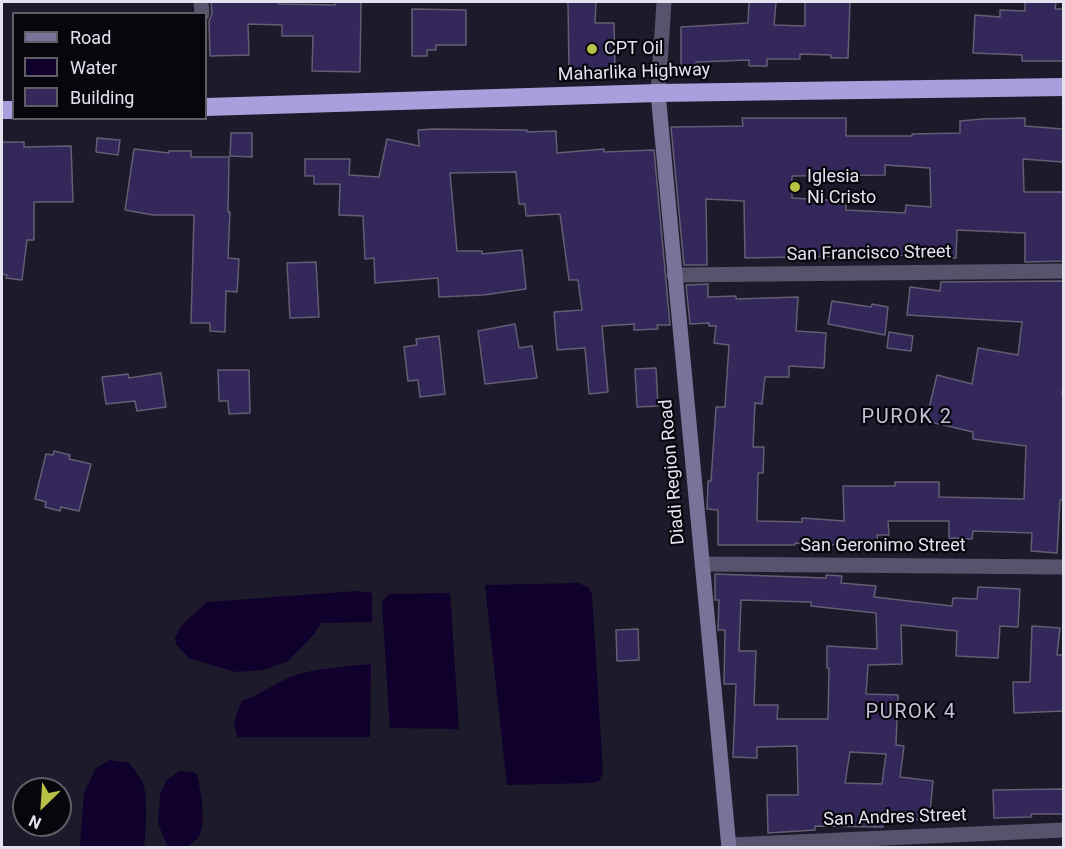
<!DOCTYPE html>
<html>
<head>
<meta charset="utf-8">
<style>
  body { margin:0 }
  #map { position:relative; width:1065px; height:849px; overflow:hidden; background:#1d1a2b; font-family:Roboto,sans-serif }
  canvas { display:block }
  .frame { position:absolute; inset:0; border:3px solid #e4e2ee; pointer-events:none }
  .legend { position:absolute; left:12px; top:12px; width:195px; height:108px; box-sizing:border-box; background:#07060d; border:2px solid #5f5e67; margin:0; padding:8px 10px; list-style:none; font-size:18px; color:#e4e2ee }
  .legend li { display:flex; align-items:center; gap:12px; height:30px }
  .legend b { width:30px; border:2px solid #5f5e67 }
  .north { position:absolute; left:12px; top:777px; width:60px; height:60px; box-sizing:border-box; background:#07060d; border:2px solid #5f5e67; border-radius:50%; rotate:205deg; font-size:16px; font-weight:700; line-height:24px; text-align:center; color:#e4e2ee }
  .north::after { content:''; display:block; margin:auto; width:21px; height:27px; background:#b9c046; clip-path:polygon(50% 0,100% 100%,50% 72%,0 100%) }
</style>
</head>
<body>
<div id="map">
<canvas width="1065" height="849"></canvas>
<div class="frame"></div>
<ul class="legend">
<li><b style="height:8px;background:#797299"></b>Road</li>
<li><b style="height:16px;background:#0f002c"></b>Water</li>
<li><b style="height:16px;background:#34275a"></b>Building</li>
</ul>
<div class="north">N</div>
</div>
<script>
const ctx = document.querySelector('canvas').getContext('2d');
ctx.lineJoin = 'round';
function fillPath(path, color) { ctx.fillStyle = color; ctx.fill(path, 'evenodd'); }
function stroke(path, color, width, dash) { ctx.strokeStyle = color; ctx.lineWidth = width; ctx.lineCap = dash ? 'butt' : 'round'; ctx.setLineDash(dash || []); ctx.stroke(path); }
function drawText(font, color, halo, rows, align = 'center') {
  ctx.font = font + ' Roboto,sans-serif'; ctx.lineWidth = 4.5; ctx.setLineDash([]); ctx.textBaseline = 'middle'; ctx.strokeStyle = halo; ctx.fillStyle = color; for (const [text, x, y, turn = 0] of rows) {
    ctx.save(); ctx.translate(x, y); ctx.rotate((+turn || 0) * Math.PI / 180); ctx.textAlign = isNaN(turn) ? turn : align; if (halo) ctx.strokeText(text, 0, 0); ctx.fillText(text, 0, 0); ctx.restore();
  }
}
fillPath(new Path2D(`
  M578 583 588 587 592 594 603 773 599 781 590 783 507 785 485 585Z
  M358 591 372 593V622L321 623 315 633 288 661 264 670 236 672 189 658 176 644 175 637 183 624 207 602Z
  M450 593 459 729 390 728 382 602 389 594Z
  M371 664 370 737H237L234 721 242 701C258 696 269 687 284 680 308 668 344 667 371 664Z
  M110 760 129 763C134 770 140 776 143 784 148 797 146 833 144 847H80L84 793 96 768Z
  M179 771 192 772 197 774C200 789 208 825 198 838 195 841 190 845 186 847H168L158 824 160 794 167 780Z`), '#0f002c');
const building = new Path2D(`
  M211 2H279V4L335 5 336 2H361L360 72 312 71 313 36H282V25L248 24 249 55 210 56 209 21 212 14Z
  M568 2H596L595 23H614L615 71H569Z
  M749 2H776L774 25 805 26V2H850L848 58H831V55L800 54V59H767V66H749V60L696 62V70L681 71V27L748 23Z
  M1025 2H1056L1055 9H1064V61H1022V55L973 53 975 15 1000 17V10L1025 11Z
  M412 9 466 10V45H436V50H427V56H412Z
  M742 118H846V136H912V134L960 133V121L982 119 1025 118V126L1063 129V162L1023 159 1024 192H1064V261L1025 262V233L957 230 956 258 898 255V251L845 249V256L745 258 744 201 706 199 707 265H684L671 127 743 126ZM885 165 930 168 931 207 906 205 905 213 846 210V201L792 198V176L885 175Z
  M433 129 527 130V132L556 131 557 153 604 149V152L654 150 670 325H657L658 329 634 330V324L602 326 608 392 589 394 585 348 557 350 554 312 582 310 578 280H569L560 214 526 216 525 204H519L516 172 450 173 457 251H482V254L522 250 526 289 483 295 439 297 438 278 375 283 374 258 365 259 363 216 339 215 340 184H314V176H305V159H350L349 175 379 177 387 139 419 146 418 130Z
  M231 133H252V157L230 156Z
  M97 138 120 140 118 155 96 152Z
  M2 142H24V147L71 146 73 202H34V240H27L22 280 6 278 7 275 2 274Z
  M134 149 169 153V151H191V157H229L228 212H230L228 258 239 259 237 292 226 291 225 332 210 331V323H191L194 215H153L125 210Z
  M316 262 319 317 290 318 287 263Z
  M1064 281V376L1062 394H1064V500H1060L1057 553 1031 551 1032 533 973 531 972 539 949 538V521H888L889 535H877L879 550H862L861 546 795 543V545H718V510L707 509 708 481H711L716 407H725L729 345 714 343 716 326H709V323L690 324 686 285 708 284V297L736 296V299L798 297 796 331 826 333 824 368 789 366V377H765L762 404 755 403 753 447H764L763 473H758L757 521 802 522V518L844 521 843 486H895V482H939V497L1024 499 1026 446 973 439V432L926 421 937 375 972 384 978 348 1018 355 1022 322 907 315 910 287 940 291 941 282Z
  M832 301 871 307 872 304 888 307 885 335 828 324Z
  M515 324 519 348 532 346 537 378 485 384 478 331Z
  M889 332 913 336 911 351 887 348Z
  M439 336 445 394 420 397 418 380 408 381 404 347 417 345 416 339Z
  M656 368 658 406 637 407 635 369Z
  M218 370H249L250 413 229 414 228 401H219Z
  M161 373 166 407 137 411 135 401 106 404 102 377 128 374 129 378Z
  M54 451 70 455 69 459 91 464 79 511 61 507 60 511 45 507 46 502 35 499 46 454 53 455Z
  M715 574 826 578V575L842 576 841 583 876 586 874 597 952 606 953 598 977 599 978 587 1020 589 1018 627 1000 626 998 658 956 656 957 631 901 625 902 664 868 665 866 694 898 695 896 745 904 746 900 777 933 781 929 821 883 816V827L815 826V830L768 833 767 795H798L797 746 757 747V758L733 757 736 684H724L725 630H718L719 600H715ZM741 600 811 602V606L876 613 877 649 827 646V668H829L828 719H777L778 705H754L756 651H739ZM850 752 886 754 882 784 845 783Z
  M1032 626 1060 628 1057 655H1064V711L1014 713 1013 682H1030Z
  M638 629 639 660 617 661 616 630Z
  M1064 789V814H1031V817L994 818 993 790Z`);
fillPath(building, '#34275a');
stroke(building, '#625f74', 1.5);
stroke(new Path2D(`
  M201 2 202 14
  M658 93 664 2
  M674 275 1064 271
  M702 564 1064 567
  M729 845 1064 830`), '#57536c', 15);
stroke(new Path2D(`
  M658 93 729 848`), '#797299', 15);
stroke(new Path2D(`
  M206 107 658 93 1064 87
  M2 110H14`), '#aa9fdc', 18);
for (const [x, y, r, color] of [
  [592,49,6,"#b9c046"],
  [795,187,6,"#b9c046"]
]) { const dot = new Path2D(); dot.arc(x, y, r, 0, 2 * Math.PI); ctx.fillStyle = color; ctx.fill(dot); stroke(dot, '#07060d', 2); }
drawText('18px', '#e4e2ee', '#07060d', [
  ["CPT Oil",604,49],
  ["Iglesia",807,177],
  ["Ni Cristo",807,198]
], 'left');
drawText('18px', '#e4e2ee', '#07060d', [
  ["Maharlika Highway",634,73,-2],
  ["San Francisco Street",869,254,-1],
  ["Diadi Region Road",673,472,-95],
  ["San Geronimo Street",883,546],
  ["San Andres Street",895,818,-2]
]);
ctx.letterSpacing = '1.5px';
drawText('20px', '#c2bfd6', '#07060d', [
  ["PUROK 2",907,418],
  ["PUROK 4",911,713]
]);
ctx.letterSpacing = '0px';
</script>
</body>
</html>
